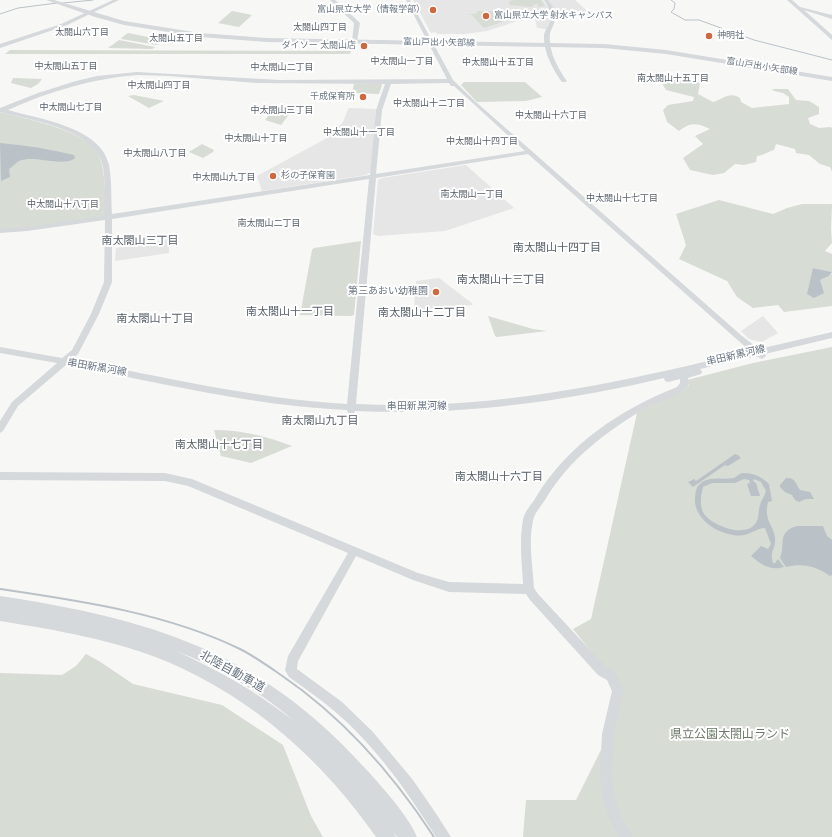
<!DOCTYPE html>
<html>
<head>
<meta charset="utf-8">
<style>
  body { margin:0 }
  canvas { display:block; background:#f7f7f5 }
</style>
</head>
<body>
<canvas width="832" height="837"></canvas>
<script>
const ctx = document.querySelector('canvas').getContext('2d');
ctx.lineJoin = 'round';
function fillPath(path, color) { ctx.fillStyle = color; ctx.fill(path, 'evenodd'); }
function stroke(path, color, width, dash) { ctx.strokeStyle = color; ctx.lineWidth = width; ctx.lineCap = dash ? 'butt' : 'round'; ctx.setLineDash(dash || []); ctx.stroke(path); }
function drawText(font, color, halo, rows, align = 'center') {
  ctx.font = font + ' "Nunito Sans","Noto Sans JP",sans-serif'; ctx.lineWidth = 4; ctx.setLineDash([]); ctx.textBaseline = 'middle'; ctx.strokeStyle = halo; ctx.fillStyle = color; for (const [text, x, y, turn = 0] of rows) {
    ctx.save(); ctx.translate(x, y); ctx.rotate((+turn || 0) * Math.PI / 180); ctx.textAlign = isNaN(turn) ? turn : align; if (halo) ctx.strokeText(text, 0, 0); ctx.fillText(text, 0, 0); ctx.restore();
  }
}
fillPath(new Path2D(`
  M413 0H543L551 12V19L546 29 537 28 535 19 521 20 487 31 465 34H437L436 32 431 33Z
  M548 0H575L593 16H556Z
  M350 108 376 109 371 172 366 175 262 191 257 176 327 138 343 122 348 109Z
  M466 165 514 208 445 231 378 236 373 234 378 180 382 178Z
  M169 239V253L115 261 116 248Z
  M439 278 473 304 472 305 416 310 414 309 416 281Z
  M763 316 778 333 762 342 749 339 741 331Z`), '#e5e6e5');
fillPath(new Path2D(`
  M513 0H541L545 6 538 7V4L533 5V7L509 5 510 1Z
  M232 11 252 15 239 27 218 23Z
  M478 11H503L505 21 484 28 472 15 468 14H476Z
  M128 33 163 40 164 41 156 45 122 39 121 38Z
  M119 40 155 47H156L152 49 108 48Z
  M10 50 351 51 350 54H5Z
  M671 76 698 82 700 84 698 94 713 102C723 99 730 91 740 98L741 102 752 108 789 104V97L783 93 774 91 772 89H788L796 100 809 101 819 107V114L808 118 810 124 819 128 831 127 832 129V172L830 167 820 164 809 155 796 153 795 149 776 144 774 150C767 152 764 155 757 156L756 162 744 165 735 164 724 173 713 175 690 170 683 158 703 144 695 136 710 129C697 123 691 122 679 131L667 122 663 110 668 105 693 101 694 97 666 90 663 85V79Z
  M13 78 42 79 38 84 31 88 11 83Z
  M464 82H525L542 97 526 101 477 102 461 85Z
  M354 84H381L382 85 379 94 352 93Z
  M134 95 164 101 149 108 128 96Z
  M0 112C25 119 89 130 99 156 106 172 105 200 106 217L0 231Z
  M291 112 281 125 265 120 269 115 279 116 281 113Z
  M202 144 214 150 213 152 203 158 189 152Z
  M719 200 773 214 787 208 802 204H832L831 229 832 243 825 251 832 254V272L813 268 820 280 829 276 832 273V306L784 312 778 305 753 308 737 297 727 281 679 259 686 245 676 214Z
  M361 241 354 315 351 316 300 315 312 250 314 248Z
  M488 316 533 329 547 331 497 337 495 336Z
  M832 347V837H523L526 800H576L605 742 623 694 611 676 573 629 591 619 637 413 653 403 682 391 689 385 687 380 753 363Z
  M214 430C241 430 266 436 292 446L251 463 221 456Z
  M86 654 99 661 133 684 222 705 283 745 311 816 323 837H0V673L62 675 76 666Z`), '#d7dcd5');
fillPath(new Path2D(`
  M0 143C25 145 50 149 74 155L75 158C64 168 35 154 19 161 16 163 12 167 9 169L10 177 1 181Z
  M813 268 832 272 829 276 820 280 824 293 814 298 807 294Z
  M735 454 738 455 741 458 728 466 725 465 693 487 688 482 694 479 696 481Z
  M742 473C753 473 761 476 769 484L772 501 768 502C763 523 776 526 775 542 774 552 770 550 773 563H775L778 559 784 567C770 571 762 565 751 556L761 546 768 549 771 544 765 528C755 528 748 538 733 535 714 532 693 517 695 497 696 491 696 487 701 483 710 476 723 480 734 478 736 477 739 474 742 473ZM744 479 749 480 750 483 747 484 751 496H760L756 483 753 481 754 479 761 482 766 491C765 496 761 500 760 505 757 513 761 520 752 527 740 536 712 525 704 514 699 506 701 495 703 487L712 483H735Z
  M786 478C795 477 796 484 800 490L810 492 814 499H806L799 502 795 500 792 495 785 492 780 487V485Z
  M797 526H823L827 536 832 540V575L830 576C816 566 803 563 786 567L780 558C786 545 776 532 797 526Z`), '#bac2c7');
stroke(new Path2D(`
  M671 0 675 3 674 9 671 12 685 20H699L754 40 832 60
  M63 3 93 0
  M0 14 18 8 57 3`), '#bac2c7', 1);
stroke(new Path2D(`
  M0 589C81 601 166 613 240 649 254 656 268 666 281 675 344 718 393 774 434 837`), '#bac2c7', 2);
fillPath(new Path2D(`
  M113 0H119L65 26 0 48V44L61 24Z
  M330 0H335L360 23 357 42 352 41 354 23Z
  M406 0H410L453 80 476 102 742 336 759 349 832 332V338L765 354 766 356 762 359 756 356 700 369 702 372 701 374 688 378 689 384C681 397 660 400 647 407 606 432 570 458 545 500 541 506 534 514 533 521 528 542 533 567 534 588L538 594 606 667 615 672 624 691 614 734 612 773 614 794 620 814 633 837H619L608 816 602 794 600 773 602 734 612 691 607 680 598 675 530 600 526 594 449 592 413 580 356 556 298 661 297 669 342 702 372 731 413 780 437 815 451 837H436C407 791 375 745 333 710 319 698 304 688 289 677L285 670 288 656 348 553 188 486 165 481 0 480V472L165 473 192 479 418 573 449 582 523 584C522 563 519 541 523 520 524 512 532 504 536 497 569 443 620 410 677 387L680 383V379L668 382 665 381 664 378C563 402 460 416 355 411L354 413H348L347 410C252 406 159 382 66 365L18 406 3 431 0 433V421L12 402 57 363 0 353V347L62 358 72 350 91 314 104 282 105 220 27 231 0 233V229L27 227 105 216C104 201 106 177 102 163 93 129 30 120 0 112V108L38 93 76 81 97 76 137 72 280 80 447 79ZM137 75 169 76 256 83 385 84 376 110 370 175 112 214C111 199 112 180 109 165 101 127 39 119 8 110 50 91 91 79 137 75ZM449 83 451 86H454L525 151 376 174 382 110 391 84ZM528 154 750 351C617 383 494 411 356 404L376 178ZM369 179 347 404C254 399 163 376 71 360L78 354 99 314 112 282V219Z
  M544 0H548C554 8 558 16 553 26 552 29 550 31 550 34 548 50 558 69 567 81L566 82H562C553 70 543 51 544 35 545 31 546 29 548 26 553 16 550 9 544 0Z
  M787 0H792L800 7 832 15V19L804 10 832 35V40Z`), '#d5d9dc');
fillPath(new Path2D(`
  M46 0H54L124 21 200 33 267 38 604 44 666 50 832 77V81L666 54 604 48 267 42 200 37 124 25 95 17Z`), '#d5d9dc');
fillPath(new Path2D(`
  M0 596C147 618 259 651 362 765 379 783 408 815 417 837H397L393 831 396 837H376C323 761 254 699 168 662 115 640 56 630 0 621ZM176 651C218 667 260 691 294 721 257 692 218 670 176 651Z`), '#d5d9dc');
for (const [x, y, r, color] of [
  [433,10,4,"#cd6940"],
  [486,16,4,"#cd6940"],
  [709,36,4,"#cd6940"],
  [364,46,4,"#cd6940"],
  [363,97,4,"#cd6940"],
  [273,176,4,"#cd6940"],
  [436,292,4,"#cd6940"]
]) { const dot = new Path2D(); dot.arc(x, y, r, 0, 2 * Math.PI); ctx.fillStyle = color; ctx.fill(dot); stroke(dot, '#fff', 1.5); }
drawText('9px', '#6a7682', '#fff', [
  ["富山県立大学（情報学部）",425,10],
  ["富山県立大学 射水キャンパス",494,16,"left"],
  ["神明社",717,36,"left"],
  ["ダイソー 太閤山店",356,46],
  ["千成保育所",355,97],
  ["杉の子保育園",281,176,"left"]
], 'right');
drawText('9px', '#576068', '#fff', [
  ["太閤山四丁目",320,28],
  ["太閤山六丁目",82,33],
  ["太閤山五丁目",176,39],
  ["中太閤山一丁目",402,62],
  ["中太閤山十五丁目",498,63],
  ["中太閤山五丁目",66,67],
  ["中太閤山二丁目",282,68],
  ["南太閤山十五丁目",673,79],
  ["中太閤山四丁目",159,86],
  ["中太閤山十二丁目",429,104],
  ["中太閤山七丁目",71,108],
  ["中太閤山三丁目",282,111],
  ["中太閤山十六丁目",551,116],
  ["中太閤山十一丁目",359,133],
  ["中太閤山十丁目",256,139],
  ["中太閤山十四丁目",482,142],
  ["中太閤山八丁目",155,154],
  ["中太閤山九丁目",224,178],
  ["南太閤山一丁目",472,195],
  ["中太閤山十七丁目",622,199],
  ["中太閤山十八丁目",63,205],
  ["南太閤山二丁目",269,224]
]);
drawText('9px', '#6a7682', '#fff', [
  ["富山戸出小矢部線",439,43,1],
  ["富山戸出小矢部線",762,67,9]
]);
drawText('10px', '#6a7682', '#fff', [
  ["第三あおい幼稚園",428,292]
], 'right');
drawText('10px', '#6a7682', '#fff', [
  ["串田新黒河線",736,356,-13],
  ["串田新黒河線",97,368,10],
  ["串田新黒河線",417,407]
]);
drawText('11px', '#576068', '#fff', [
  ["南太閤山三丁目",140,241],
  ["南太閤山十四丁目",557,248],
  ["南太閤山十三丁目",501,280],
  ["南太閤山十一丁目",290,312],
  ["南太閤山十二丁目",422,313],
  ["南太閤山十丁目",155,319],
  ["南太閤山九丁目",320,421],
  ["南太閤山十七丁目",219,445],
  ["南太閤山十六丁目",499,477]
]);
drawText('12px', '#6a7682', '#fff', [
  ["北陸自動車道",232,672,29]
]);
drawText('12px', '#6b7a68', '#fff', [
  ["県立公園太閤山ランド",730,735]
]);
</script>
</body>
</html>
